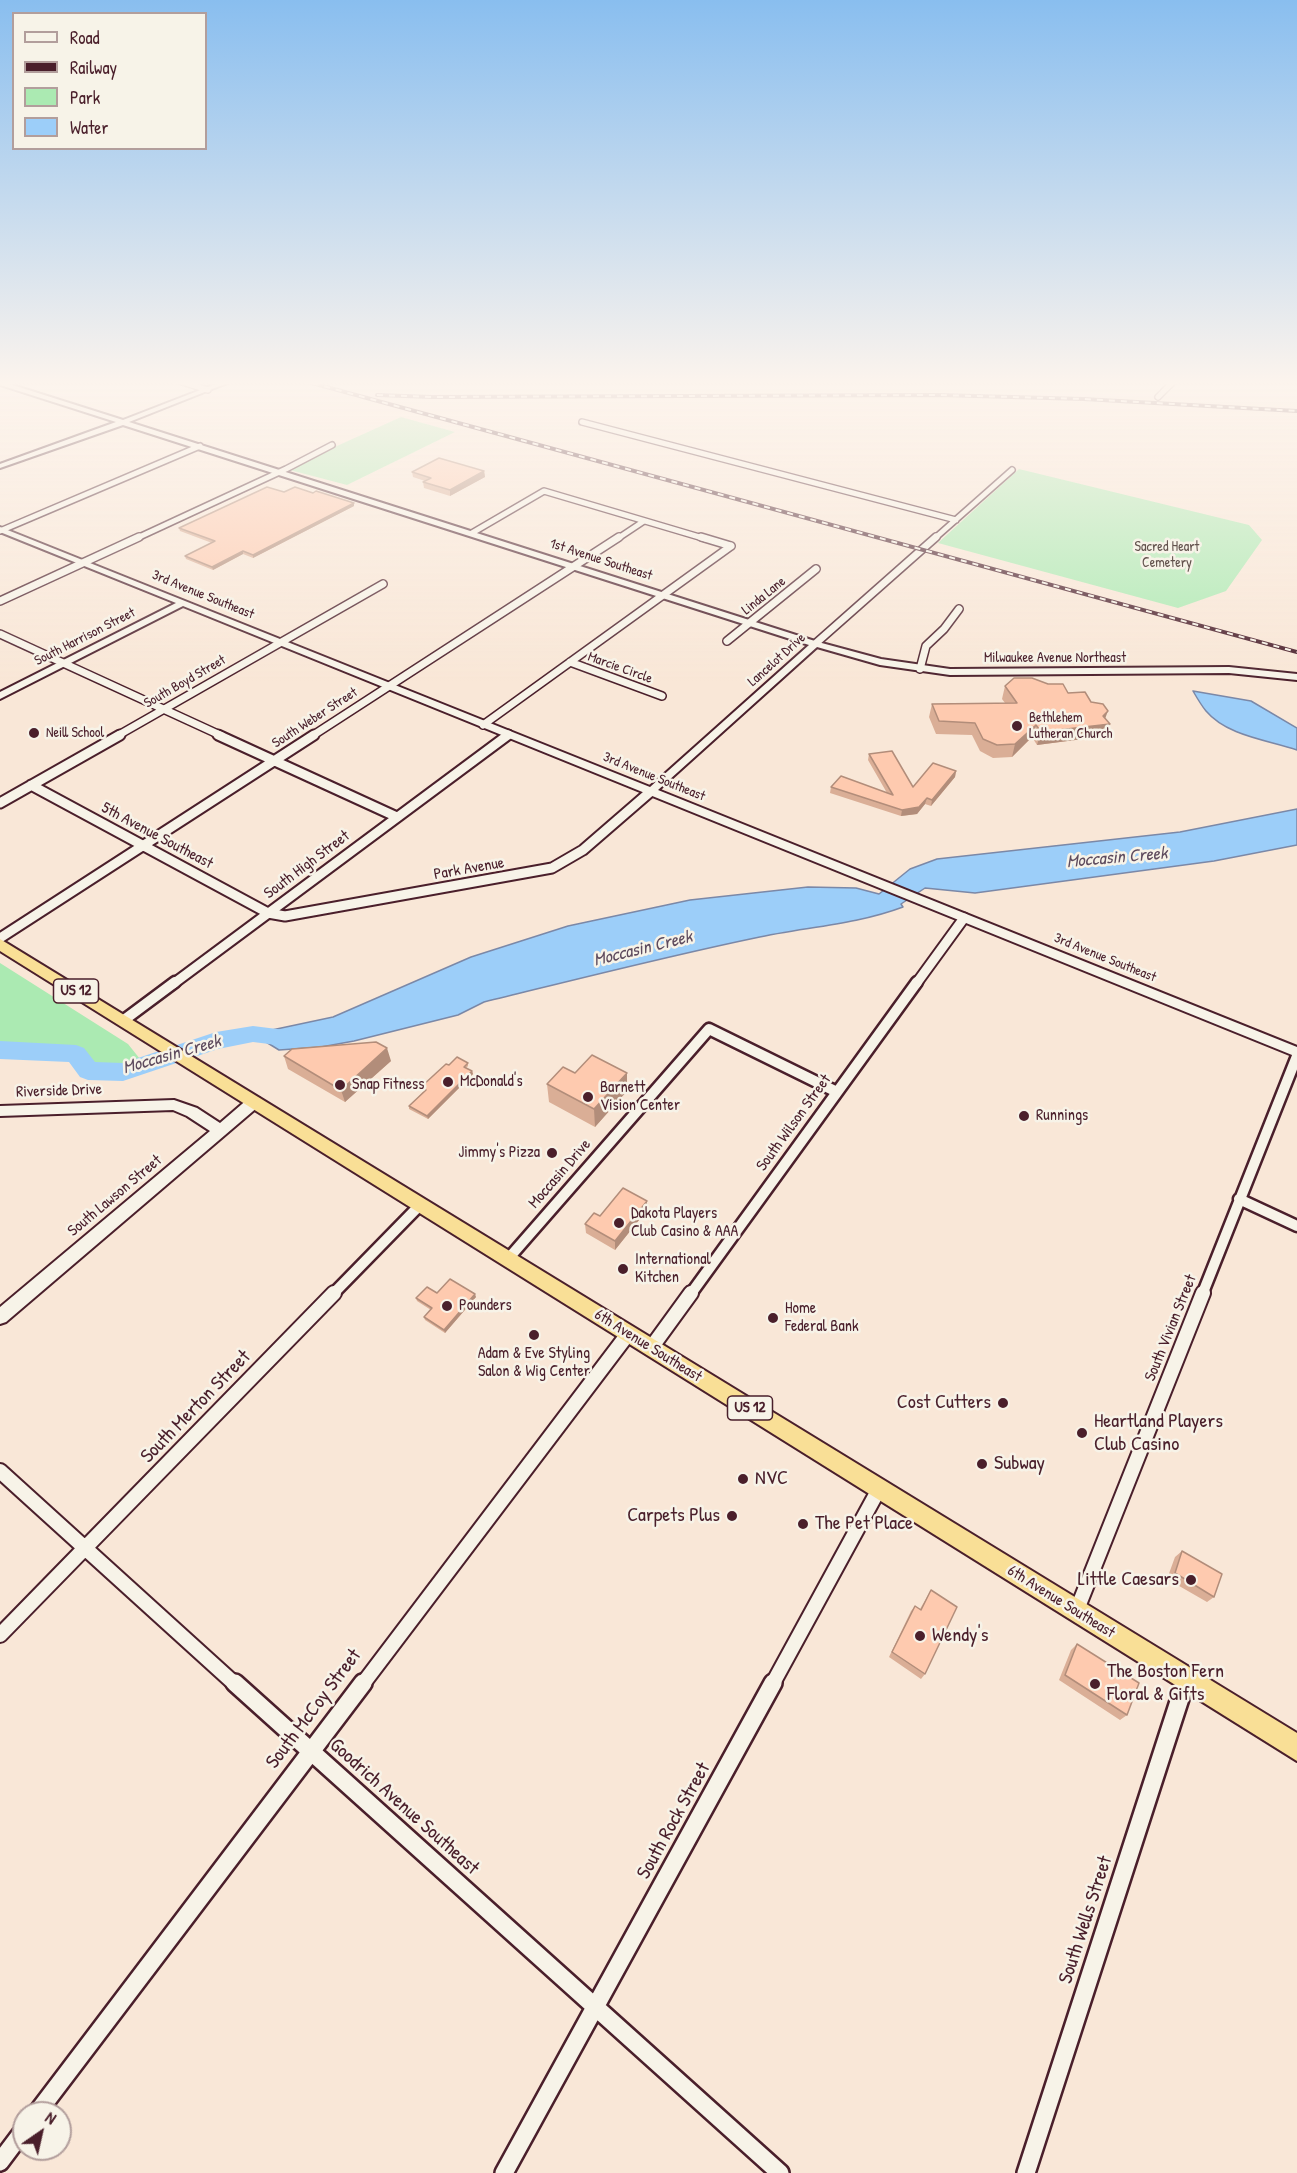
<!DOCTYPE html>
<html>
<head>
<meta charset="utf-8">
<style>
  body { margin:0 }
  #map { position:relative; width:1297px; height:2173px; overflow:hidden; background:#f9e7d7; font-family:"Patrick Hand",sans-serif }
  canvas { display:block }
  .legend { position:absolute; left:12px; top:12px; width:195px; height:138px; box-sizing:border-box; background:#f7f3e8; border:2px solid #b29e9c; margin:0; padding:8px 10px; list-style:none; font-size:18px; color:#4a1f2b }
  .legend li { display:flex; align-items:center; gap:12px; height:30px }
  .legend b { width:30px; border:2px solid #b29e9c }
  .north { position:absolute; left:12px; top:2101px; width:60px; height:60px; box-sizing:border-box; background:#f7f3e8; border:2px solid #b29e9c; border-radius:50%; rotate:34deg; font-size:16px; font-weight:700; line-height:24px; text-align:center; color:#4a1f2b }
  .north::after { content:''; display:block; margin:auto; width:21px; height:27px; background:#4a1f2b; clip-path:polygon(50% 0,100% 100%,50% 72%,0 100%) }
</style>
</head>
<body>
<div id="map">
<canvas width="1297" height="2173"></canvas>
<ul class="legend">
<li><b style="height:8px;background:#f7f3e8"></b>Road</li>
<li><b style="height:8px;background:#4a1f2b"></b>Railway</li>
<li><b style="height:16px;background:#abeab2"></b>Park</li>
<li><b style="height:16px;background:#9ccef9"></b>Water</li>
</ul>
<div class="north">N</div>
</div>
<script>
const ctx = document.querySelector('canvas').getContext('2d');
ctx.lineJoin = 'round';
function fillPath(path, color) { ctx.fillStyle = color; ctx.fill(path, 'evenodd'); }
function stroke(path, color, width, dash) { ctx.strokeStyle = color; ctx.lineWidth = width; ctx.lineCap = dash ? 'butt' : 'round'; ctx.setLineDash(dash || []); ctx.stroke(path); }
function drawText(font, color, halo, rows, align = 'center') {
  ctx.font = font + ' "Patrick Hand",sans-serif'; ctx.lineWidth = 5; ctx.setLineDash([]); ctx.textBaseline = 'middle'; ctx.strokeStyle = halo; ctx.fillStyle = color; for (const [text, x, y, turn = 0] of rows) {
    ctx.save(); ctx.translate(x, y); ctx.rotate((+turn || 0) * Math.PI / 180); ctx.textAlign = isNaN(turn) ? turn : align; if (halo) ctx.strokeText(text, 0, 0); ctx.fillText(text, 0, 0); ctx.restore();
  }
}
fillPath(new Path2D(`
  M401 417 455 432 347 485 286 469Z
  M1019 469 1249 525 1262 540 1226 591 1178 608 938 543Z
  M0 963 128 1044 144 1064 123 1072 88 1071 76 1054 0 1050Z`), '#abeab2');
const water = new Path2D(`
  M1193 691 1251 701 1297 728V750C1268 740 1227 736 1206 711 1201 705 1197 698 1193 691Z
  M1297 809V845L1214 861 975 893 925 888 901 904 903 907C855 925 805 927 755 938 664 957 574 980 484 1002L458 1015 354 1041 321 1047 279 1050 253 1034 333 1017 471 957 568 926 690 900 808 887 856 888 879 894 910 869 937 859 1180 832Z`);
fillPath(water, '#9ccef9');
stroke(water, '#7b88a7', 1.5);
fillPath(new Path2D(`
  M253 1026 293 1031 297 1037 293 1043 285 1046 253 1042 218 1049 123 1081 88 1080 80 1077 69 1062 0 1059V1041L76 1045 84 1048 95 1062 123 1063 216 1032Z`), '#9ccef9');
const minorFar5 = new Path2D(`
  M176 380 208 390
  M1215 380H1227
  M1158 397 1175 380
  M582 422 956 520
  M0 531 200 446
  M472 533 544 491 706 539
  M135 539 286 469 332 445
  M617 539 644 521
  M934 539 1012 470`);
const minorFar4 = new Path2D(`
  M701 537 731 546
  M0 601 139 537
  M0 634 222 736
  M727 641 816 569
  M815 644 936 537
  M570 662 662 696
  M920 669 926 646 944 629 959 609
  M483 725 731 546
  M117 736 383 584
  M312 736 619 537`);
const minorFar3 = new Path2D(`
  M218 735 397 817
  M31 785 268 913 285 916 552 868 583 850 650 792
  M0 803 120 735
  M0 938 314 735
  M173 984 508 735
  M916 984 964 918`);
const minorFar2 = new Path2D(`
  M124 1020 175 982
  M1239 1199 1297 1226
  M508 1259 709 1029 837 1092
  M332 1295 420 1205
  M690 1295 917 982
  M1202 1295 1297 1056`);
const minorFar1 = new Path2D(`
  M651 1348 691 1293
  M0 1471 236 1685
  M1076 1612 1203 1293
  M0 1635 334 1293
  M362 1685 628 1334
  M772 1685 879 1489
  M1184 1685 1186 1680`);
const minor = new Path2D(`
  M235 1683 780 2173
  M37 2113 363 1683
  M0 2162 24 2130
  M504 2173 773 1683
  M1026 2173 1185 1683`);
const tertiary = new Path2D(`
  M226 380H235L129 422 818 642 881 659 950 669 1229 667 1297 674V680L1229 673 950 675 880 665 817 647 658 790 1297 1047V1057L183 606 0 699V692L176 603 0 532V527L650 787 809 645 123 425 0 468V464L116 422 0 385V381L123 420Z
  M254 1097 259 1098 261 1102 259 1106 6 1322 0 1324V1307L210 1131 187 1116 173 1110 0 1116V1106L174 1100 197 1108 220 1123 249 1098Z`);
const trunk = new Path2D(`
  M0 939 1297 1733V1761L0 951Z`);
stroke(minorFar5, '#4a1f2b', 8);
stroke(minorFar4, '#4a1f2b', 10);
stroke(minorFar3, '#4a1f2b', 13);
stroke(minorFar2, '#4a1f2b', 15);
stroke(minorFar1, '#4a1f2b', 18);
stroke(minor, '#4a1f2b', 22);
stroke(tertiary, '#4a1f2b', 4);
stroke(trunk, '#4a1f2b', 4);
stroke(minorFar5, '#f7f3e8', 5);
stroke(minorFar4, '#f7f3e8', 7);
stroke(minorFar3, '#f7f3e8', 9);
stroke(minorFar2, '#f7f3e8', 10);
stroke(minorFar1, '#f7f3e8', 14);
stroke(minor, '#f7f3e8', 17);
fillPath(tertiary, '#f7f3e8');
fillPath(trunk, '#f9df96');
const rail = new Path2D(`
  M301 380 1297 652
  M377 395 432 397 939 395 1084 399 1297 411`);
stroke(rail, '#4a1f2b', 4);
stroke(rail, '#f7f3e8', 2, [6]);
fillPath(new Path2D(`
  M484 471 485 477 450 496 424 488 423 482 425 481 413 477 412 472Z
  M284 492 354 506 253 558 243 554 213 570 186 559 185 556 212 543 180 531 179 528Z
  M1005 686 1068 693 1091 702 1110 724 1106 736 1037 745 1032 737 1012 757 993 758 980 751 972 735 936 734 929 717 932 704 1005 703 1002 699Z
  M869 754 913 787 956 771 955 777 931 806 925 804 917 814 901 816 830 793 831 787 887 793 868 760Z
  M284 1056 391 1061 345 1102 288 1069Z
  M468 1063V1066L466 1068 472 1071 473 1074 428 1119 409 1109V1106L424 1091 422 1090 421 1087Z
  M575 1073 627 1091 595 1127 549 1102 547 1084Z
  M647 1210 615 1250 586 1233 585 1224 600 1216Z
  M437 1293 476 1297 445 1333 425 1320 424 1317 431 1310 417 1301 416 1298Z
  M1182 1551 1214 1597 1207 1602 1167 1579 1175 1557Z
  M931 1590 925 1674 921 1679 889 1657 911 1611 915 1606 920 1609Z
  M1077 1644 1127 1715 1120 1720 1059 1680 1071 1650Z`), '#daae96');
fillPath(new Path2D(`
  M484 471 485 477 450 496V490Z
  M354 503V506L253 558V555Z
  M243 551V554L213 570 212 567Z
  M1108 711 1103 724H1110L1106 736 1037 745 1041 732Z
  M1036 725 1032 737 1012 757 1015 744Z
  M956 771 955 777 931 806 932 800Z
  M927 798 925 804 917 814 901 816 902 810Z
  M387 1048 391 1061 345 1102 341 1090Z
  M472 1071 473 1074 428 1119 427 1116Z
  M627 1073V1091L595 1127 594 1109Z
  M647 1201V1210L615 1250V1241Z
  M475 1294 476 1297 445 1333 444 1330Z`), '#b28d7a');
const building = new Path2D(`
  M439 458 484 471 450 490 423 482 431 478 412 472Z
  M267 487 284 492 295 487 313 493 316 491 354 503 253 555 243 551 212 567 185 556 215 541 179 528Z
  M1014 678H1032L1048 684H1063L1068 693 1085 692 1091 702 1103 704 1108 711 1103 716 1110 724 1041 732 1036 725 1015 744 997 745 983 739 975 723 939 721 932 704 1017 703 1005 686Z
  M892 751 913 787 933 763 956 771 932 800 927 798 919 807 902 810 831 787 841 776 893 795 869 754Z
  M376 1042 387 1048 341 1090 284 1056 292 1049Z
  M592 1055 627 1073 594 1109 547 1084 563 1067 575 1073Z
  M457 1057 468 1063 464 1067 472 1071 427 1116 409 1106 426 1090 421 1087 446 1064 449 1065Z
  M623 1188 647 1201 615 1241 585 1224 594 1213 600 1216Z
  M450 1279 475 1294 444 1330 424 1317 432 1308 416 1298 427 1287 437 1293Z
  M1182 1551 1222 1574 1214 1597 1175 1573Z
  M931 1590 957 1607 925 1674 892 1652 915 1606 921 1610Z
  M1077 1644 1139 1683 1127 1715 1065 1675Z`);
fillPath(building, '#fecaaf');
stroke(building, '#b28d7a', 1.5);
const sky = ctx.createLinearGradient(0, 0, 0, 684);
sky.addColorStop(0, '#89beef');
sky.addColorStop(0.56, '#fcf4ed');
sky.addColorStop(1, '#fcf4ed00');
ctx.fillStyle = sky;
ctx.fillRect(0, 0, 1297, 684);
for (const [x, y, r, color] of [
  [1017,726,6,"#4a1f2b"],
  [34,733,6,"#4a1f2b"],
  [448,1082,6,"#4a1f2b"],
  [340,1085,6,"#4a1f2b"],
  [588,1097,6,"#4a1f2b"],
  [1024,1116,6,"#4a1f2b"],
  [552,1153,6,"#4a1f2b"],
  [619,1223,6,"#4a1f2b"],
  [623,1269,6,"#4a1f2b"],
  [447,1306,6,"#4a1f2b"],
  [773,1318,6,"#4a1f2b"],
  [534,1335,6,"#4a1f2b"],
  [1003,1403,6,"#4a1f2b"],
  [1082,1433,6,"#4a1f2b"],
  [982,1464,6,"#4a1f2b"],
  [743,1479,6,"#4a1f2b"],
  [732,1516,6,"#4a1f2b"],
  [803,1524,6,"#4a1f2b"],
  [1191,1580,6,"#4a1f2b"],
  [920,1636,6,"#4a1f2b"],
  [1095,1684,6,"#4a1f2b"]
]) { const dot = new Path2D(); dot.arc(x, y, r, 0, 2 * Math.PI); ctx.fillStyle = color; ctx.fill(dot); stroke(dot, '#f7f3e8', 2); }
drawText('14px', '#62524d', '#f7f3e8', [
  ["Sacred Heart",1167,547],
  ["Cemetery",1167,563]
]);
drawText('14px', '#4a1f2b', '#f7f3e8', [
  ["1st Avenue Southeast",601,560,18],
  ["3rd Avenue Southeast",203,595,22],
  ["Linda Lane",764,596,-39],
  ["South Harrison Street",85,637,-27],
  ["Milwaukee Avenue Northeast",1055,658],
  ["Lancelot Drive",777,660,-42],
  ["Marcie Circle",620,668,20],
  ["South Boyd Street",185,682,-30],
  ["South Weber Street",315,718,-33],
  ["3rd Avenue Southeast",654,777,22],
  ["3rd Avenue Southeast",1105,958,22]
]);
drawText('14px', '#4a1f2b', '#f7f3e8', [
  ["Bethlehem",1029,718],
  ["Lutheran Church",1029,734],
  ["Neill School",46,733]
], 'left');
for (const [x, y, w] of [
  [76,991,45],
  [750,1408,45]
]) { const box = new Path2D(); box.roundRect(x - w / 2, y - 12, w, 24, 4.5); ctx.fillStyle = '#f7f3e8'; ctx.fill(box); stroke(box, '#4a1f2b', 1.5); }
drawText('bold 15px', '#4a1f2b', null, [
  ["US 12",76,991],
  ["US 12",750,1408]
]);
drawText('16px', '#4a1f2b', '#f7f3e8', [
  ["5th Avenue Southeast",157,836,28],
  ["South High Street",307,865,-37],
  ["Park Avenue",469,869,-10],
  ["Riverside Drive",59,1091,-2],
  ["South Wilson Street",794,1123,-54],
  ["Moccasin Drive",560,1174,-49],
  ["South Lawson Street",115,1196,-40],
  ["South Vivian Street",1171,1328,-68],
  ["6th Avenue Southeast",648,1346,32],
  ["6th Avenue Southeast",1061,1602,32]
]);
drawText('16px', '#4a1f2b', '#f7f3e8', [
  ["McDonald's",460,1082],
  ["Snap Fitness",352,1085],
  ["Barnett",600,1088],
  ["Vision Center",600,1106],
  ["Runnings",1036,1116],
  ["Jimmy's Pizza",540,1153,"right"],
  ["Dakota Players",631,1214],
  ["Club Casino & AAA",631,1232],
  ["International",635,1260],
  ["Kitchen",635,1278],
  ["Pounders",459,1306],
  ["Home",785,1309],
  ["Federal Bank",785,1327],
  ["Adam & Eve Styling",534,1354,"center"],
  ["Salon & Wig Center",534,1372,"center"]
], 'left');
drawText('italic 18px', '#5e4b5e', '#f7f3e8', [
  ["Moccasin Creek",1117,858,-5],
  ["Moccasin Creek",643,949,-14],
  ["Moccasin Creek",172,1055,-16]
]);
drawText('20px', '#4a1f2b', '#f7f3e8', [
  ["Cost Cutters",991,1403,"right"],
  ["Heartland Players",1094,1422],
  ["Club Casino",1094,1445],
  ["Subway",994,1464],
  ["NVC",755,1479],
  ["Carpets Plus",720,1516,"right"],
  ["The Pet Place",815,1524],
  ["Little Caesars",1179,1580,"right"],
  ["Wendy's",932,1636],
  ["The Boston Fern",1107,1672],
  ["Floral & Gifts",1107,1695]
], 'left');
drawText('20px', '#4a1f2b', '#f7f3e8', [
  ["South Merton Street",196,1407,-46],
  ["South McCoy Street",314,1709,-53],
  ["Goodrich Avenue Southeast",404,1807,42],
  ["South Rock Street",674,1821,-61],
  ["South Wells Street",1086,1920,-72]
]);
</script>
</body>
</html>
